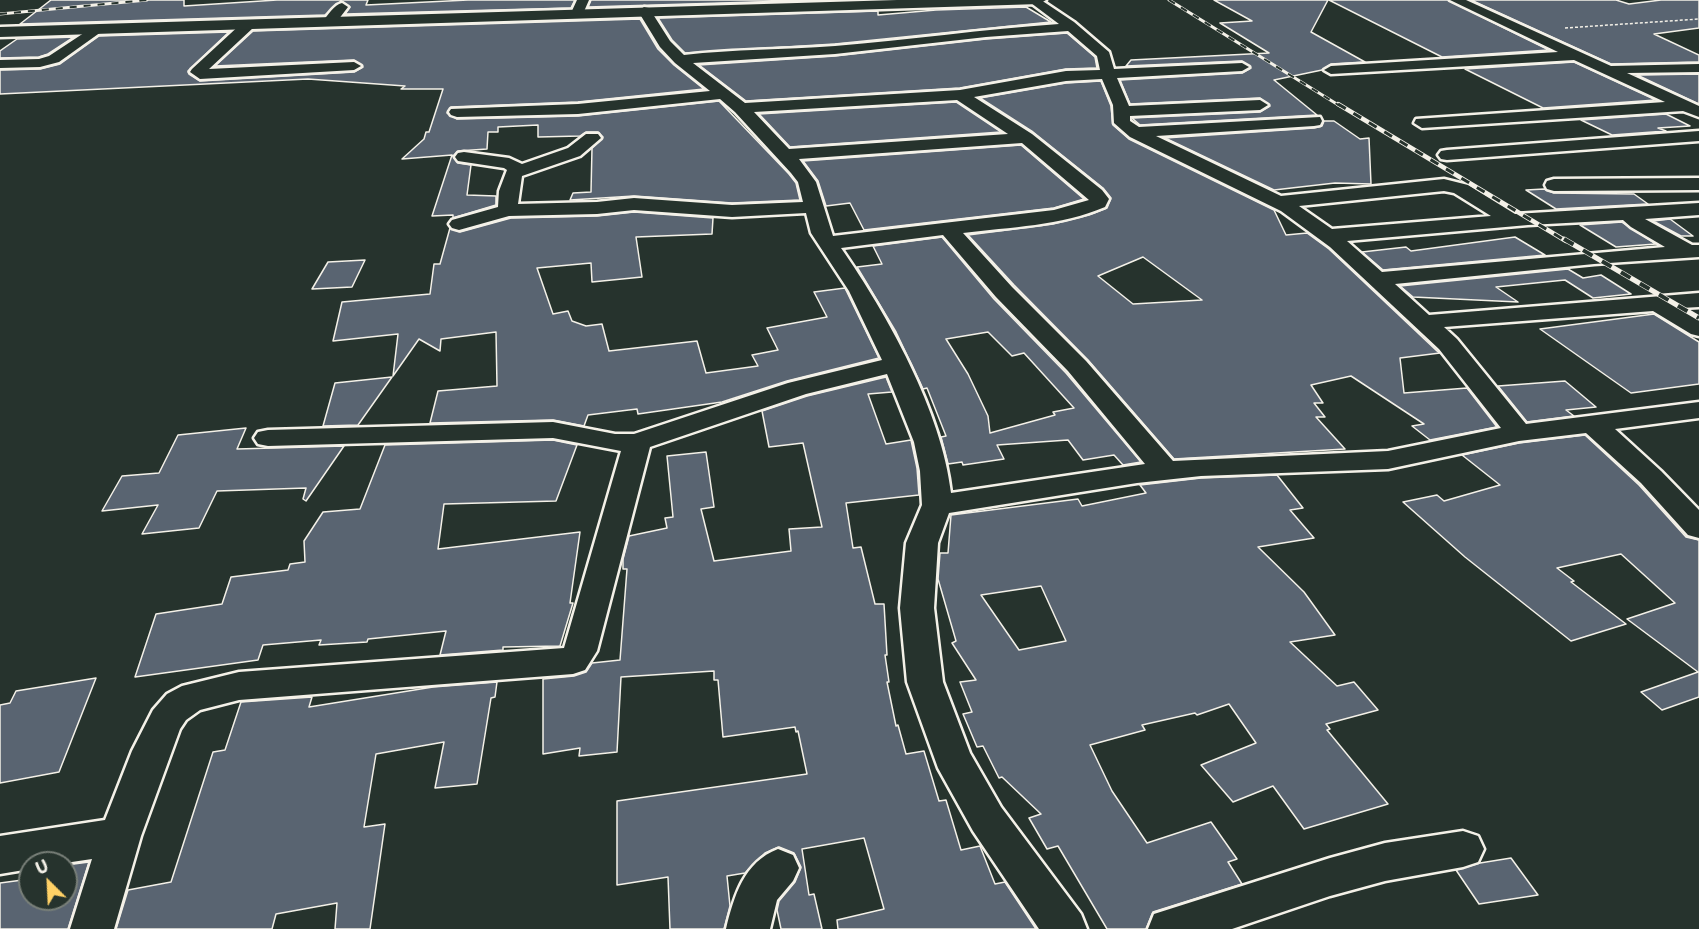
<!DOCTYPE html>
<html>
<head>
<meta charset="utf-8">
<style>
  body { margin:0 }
  #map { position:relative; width:1699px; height:929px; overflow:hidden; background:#26332d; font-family:"Playpen Sans",sans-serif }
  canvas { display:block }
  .north { position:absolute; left:18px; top:851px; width:60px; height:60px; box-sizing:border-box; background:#26332d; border:2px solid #787f78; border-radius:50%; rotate:336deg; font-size:16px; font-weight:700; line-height:24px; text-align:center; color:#f4f1e8 }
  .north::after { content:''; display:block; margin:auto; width:21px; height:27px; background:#ffd166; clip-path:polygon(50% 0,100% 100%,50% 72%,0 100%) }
</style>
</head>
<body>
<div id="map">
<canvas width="1699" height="929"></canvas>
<div class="north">U</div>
</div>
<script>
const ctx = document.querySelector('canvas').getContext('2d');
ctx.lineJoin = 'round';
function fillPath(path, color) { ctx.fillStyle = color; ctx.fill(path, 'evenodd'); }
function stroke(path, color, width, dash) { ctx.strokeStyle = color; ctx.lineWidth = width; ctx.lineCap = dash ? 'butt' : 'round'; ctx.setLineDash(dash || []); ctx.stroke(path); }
const building = new Path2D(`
  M51 0H184V6L277 0H368L366 5 468 0H575L571 8 345 14 350 7 341 1 325 15 20 24Z
  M591 0H822L588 7Z
  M1214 0H1328L1311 32 1365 62 1331 64 1322 70 1274 80 1317 115 1140 125 1132 118 1260 112 1270 106 1260 98 1130 104 1120 80 1242 73 1251 68 1242 61 1126 66 1131 60 1269 53 1220 23 1252 21Z
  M1329 0H1448L1549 50 1442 57Z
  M1471 0H1616L1629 4 1661 0H1699V28L1654 34 1699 55V62L1611 64Z
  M1026 7 1051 22 835 44 685 53 672 40 658 18 878 11V15L936 10Z
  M640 19 658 49 674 65 704 89 578 102 451 107 447 113 457 119 578 116 719 101 789 174 796 183 800 200 732 203 634 196 570 200 573 193 591 192 592 148 603 137 598 132H586L580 136 538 137V125L498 127V132H488L487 149 458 151 453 156 458 163 471 165 467 195 496 196V205L453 218V215L432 216 452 155 402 159 424 139 426 132H429L443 89H401L405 86 308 79 0 94V70L40 69 60 64 99 36 229 32 188 71 189 74 200 81 354 72 363 67 354 60 215 66 253 31Z
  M1067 33 1095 57 1097 68 1066 69 960 88 746 101 699 65 835 56 986 39Z
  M74 37 48 54 39 57 0 58V51L17 39Z
  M1574 62 1656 100 1543 108 1465 69Z
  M1699 74V104L1637 75Z
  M1101 81 1111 106 1113 125 1129 139 1274 210 1286 235 1307 233 1329 249 1437 351 1440 353 1400 358 1404 393 1467 388 1497 427 1430 440 1412 426 1424 424 1351 376 1311 385 1323 403H1314L1325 417H1316L1345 449 1174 459 1088 360 1014 285 968 235 1053 224 1089 215 1107 208 1111 198 1103 188 1033 132 980 98 1066 83ZM1143 257 1202 300 1133 304 1098 276Z
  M956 102 1001 132 790 147 759 114Z
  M1666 114 1690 126 1658 128 1666 131 1612 135 1581 120Z
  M1324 121H1334L1360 139 1369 138 1371 184 1335 183 1274 190 1165 138 1314 128 1322 126Z
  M1021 145 1084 199 1054 208 864 230 850 203 826 206 818 181 803 161Z
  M1544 189 1554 193 1634 194 1648 204 1556 209 1526 190Z
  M634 212 713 218 712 234 636 237 642 277 592 282 591 263 537 268 553 314 568 311 572 321 586 326 602 324 609 351 697 341 706 373 758 366 752 355 778 350 767 328 827 317 814 292 845 288 879 358 787 381 722 402 638 414 637 409 588 415 584 426 553 420 430 423 438 391 497 386 496 332 441 339 440 351 419 339 393 376 398 334 333 341 342 302 430 294 434 264H440L450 228 460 232 511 218 597 216Z
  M1670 219 1693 236H1681L1653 221Z
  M1622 222 1656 244 1616 247 1580 225Z
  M942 237 994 299 1066 373 1141 462 1123 465 1114 455 1083 460 1068 440 997 445 1004 459 963 465 962 462 948 464 941 437 946 436 927 388 923 389 896 332 857 267 882 264 873 246ZM988 332 1012 356 1024 353 1074 408 1053 412 1055 415 990 433 988 416 968 374 946 339Z
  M1515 237 1545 255 1383 270 1362 252 1406 247 1411 251Z
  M365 260 352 287 312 289 328 262Z
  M1568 269 1583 278 1601 275 1631 294 1593 298 1565 280 1496 287 1518 302 1413 297 1400 286Z
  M1654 314 1699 342V384L1631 393 1540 329Z
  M392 377 358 425 323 426 335 383Z
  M886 377 892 392 868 394 886 444 911 440 917 468 919 495 846 503 853 548 861 547 875 604H884L887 655H885L889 682H887L896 726 898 725 906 754 924 751 939 801 946 800 961 850 980 846 995 884 1005 882 1036 929H838L837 920 884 909 864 838 802 849 809 895 814 894 822 929H781L777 910 779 901 795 882 801 867 794 853 779 847 765 853 745 873 727 876 730 906 724 929H670L668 877 617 885V801L807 774 798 731 796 732 795 727 723 737 718 680H714V671L621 677 617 752 579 756 580 748 543 754V679L574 676 586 672 592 663 620 660 627 569H623V559L629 536 667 528 665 518 673 517 667 456 706 452 714 507 701 509 714 561 791 551 789 529 822 527 803 443 769 447 762 411 807 396Z
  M1565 381 1596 407 1566 410 1574 416 1527 422 1498 386Z
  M246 428 237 449 344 446 306 501 303 499 306 488 217 491 199 528 142 534 158 505 102 511 122 476 159 473 178 435Z
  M1585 435 1639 485 1686 537 1699 540V697L1662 710 1641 692 1698 672 1627 619 1675 603 1621 554 1557 568 1574 581 1571 582 1626 624 1571 641 1465 557 1403 502 1437 495 1444 501 1500 485 1462 455 1519 443Z
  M553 440 577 445 556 501 444 504 438 549 580 532 570 603H573L560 646 503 647V650L440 655 446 631 368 639 367 642 319 645 321 640 263 645 258 660 135 677 156 614 222 604 231 577 288 570 290 564 305 562 304 541 323 512 360 509 385 445Z
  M1277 475 1303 508 1290 510 1314 538 1258 547 1304 592 1335 635 1290 642 1337 686 1354 682 1378 710 1326 724 1330 729 1327 730 1388 804 1304 829 1273 786 1233 802 1201 765 1256 743 1229 704 1197 715 1195 713 1142 725 1145 730 1090 745 1112 791 1147 843 1211 822 1237 859 1228 862 1242 884 1153 912 1146 929H1107L1058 846 1047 849 1029 818 1041 814 1002 777 999 778 983 746 977 747 963 714 972 712 960 682 976 680 952 643 956 641 938 579 940 553H948L951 515 1078 499 1082 506 1146 493 1140 485 1201 478ZM1041 586 1066 641 1019 650 981 595Z
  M96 678 59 772 0 783V705L10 703 16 691Z
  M497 682 495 697 491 698 477 784 435 788 444 742 376 754 364 827 385 824 370 929H335L337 903 276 914 272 929H116L128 890 171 882 213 752 225 750 241 702 312 697 309 707 433 687Z
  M1511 858 1538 895 1479 904 1456 870 1480 863Z
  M89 862 68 929H0V883L30 879V899H66V865Z`);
fillPath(building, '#596471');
stroke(building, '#f4f1e8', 1.5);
const street = new Path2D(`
  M577 0H589L582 16 577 17 571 13Z
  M1027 0H1041L1074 22 1109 52 1114 69 1242 63 1249 67 1242 71 1117 78 1129 106 1260 100 1268 105 1260 110 1130 116V121L1139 127 1320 117 1322 121 1320 125 1314 126 1156 136 1281 196 1444 179 1468 185 1515 214 1699 203V215L1645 219 1692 245H1699V257L1594 264 1395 284 1429 315 1699 293V307L1681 308 1699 319V336L1691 334 1653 311 1444 327 1457 339 1526 424 1699 402V418L1615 429 1661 471 1699 510V538L1688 535 1641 483 1586 433 1519 441 1388 469 1201 476 1137 483 949 513 938 543 934 608 943 682 970 753 1001 807 1081 914 1087 929H1039L973 831 938 768 907 682 900 608 906 543 922 505 920 471 914 442 887 374 806 394 650 447 597 651 585 670 573 674 239 700 200 710 186 720 180 729 141 836 114 929H70L92 859 65 863H30V869L0 874V836L105 820 132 751 153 710 167 694 182 686 239 672 564 648 621 451 553 438 268 446 258 444 254 438 258 432 268 430 553 422 615 434H634L788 383 882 360 849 291 811 233 806 213 732 217 634 210 597 214 509 216 459 230 452 228 449 224 452 220 498 207 499 191 507 170 504 168 458 161 455 157 458 153 464 152 509 158 522 164 568 148 586 134H598L601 138 580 156 522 176 518 204 597 202 634 198 732 205 803 202 798 182 791 173 735 112 720 99 578 114 457 117 451 115 449 112 451 109 578 104 710 91 675 63 660 47 638 11 644 7 649 8 670 41 684 55C734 49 784 50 835 46 909 40 984 29 1059 24ZM1068 31 1097 56 1100 70 1066 71 960 90 745 103 693 63 835 54 986 37ZM1102 79 1113 105 1114 123 1130 137 1281 211 1330 247 1439 349 1501 428 1388 451 1173 461 1086 361 1012 287 963 233C1010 227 1061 226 1105 207L1109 199 1102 190 1032 134 974 97 1066 81ZM957 100 1008 134 789 149 754 112ZM1022 143 1089 200 1054 210 833 236 816 182 799 159ZM1444 191 1454 193 1491 216 1332 229 1299 206ZM1623 220 1631 227 1665 247 1382 272 1347 241 1528 225ZM943 235 996 297 1068 371 1145 464 951 493C942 412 887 314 841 248Z
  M1450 0H1466L1611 66 1699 64V72L1627 73 1699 106V117L1683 111 1422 128 1414 123 1416 119 1665 102 1574 60 1331 74 1324 70 1331 66 1558 52Z
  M342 3 348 7 335 24H325L323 21C328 15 334 5 342 3Z
  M248 21 253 22 255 25 253 28 209 69 354 62 361 66 354 70 200 79 190 72 192 69 243 22Z
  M96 25 103 29 101 32 59 62 40 67 0 68V60L39 59 49 56Z
  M1699 131V141L1447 160 1441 159 1438 155 1441 151 1447 150Z
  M1699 178V190L1554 191 1547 189 1545 185 1547 181 1554 179Z
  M1463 831 1478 836 1484 849 1478 862 1463 867 1385 881 1330 896 1232 929H1148L1154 914 1330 858 1385 843Z
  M778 849 793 855 799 868 793 881 777 900 770 929H726C734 896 744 862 778 849Z`);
const secondary = new Path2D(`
  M897 0H1046L1039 4 0 37V27Z`);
stroke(street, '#f4f1e8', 5);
stroke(secondary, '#f4f1e8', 5);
stroke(new Path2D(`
  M1565 28 1699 19`), '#f4f1e8', 1.5, [3, 2]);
fillPath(street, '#26332d');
fillPath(secondary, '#26332d');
const railFar2 = new Path2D(`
  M1169 0 1340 106
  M0 14 147 0`);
const railFar1 = new Path2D(`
  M1338 104 1566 241`);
const rail = new Path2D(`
  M1564 239 1699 318`);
stroke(railFar2, '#f4f1e8', 3);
stroke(railFar1, '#f4f1e8', 4.5);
stroke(rail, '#f4f1e8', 5);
stroke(railFar2, '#26332d', 2, [7]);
stroke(railFar1, '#26332d', 3, [9]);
stroke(rail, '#26332d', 4, [11]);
</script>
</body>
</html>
